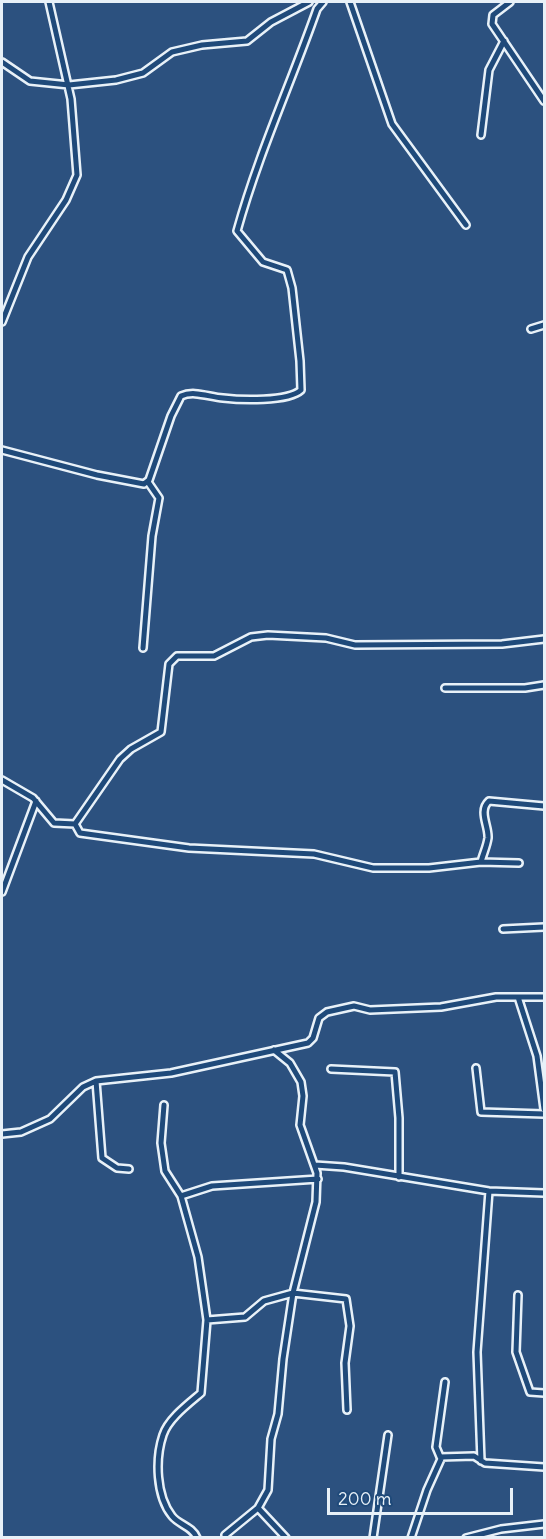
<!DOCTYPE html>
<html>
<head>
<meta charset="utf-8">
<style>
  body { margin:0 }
  #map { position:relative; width:546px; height:1539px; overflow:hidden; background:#2c517f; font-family:Delius,sans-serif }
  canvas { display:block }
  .frame { position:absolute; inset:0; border:3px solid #e8f1f8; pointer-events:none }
  .scale { position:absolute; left:327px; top:1488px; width:186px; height:27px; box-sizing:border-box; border:3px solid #e8f1f8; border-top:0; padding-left:8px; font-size:18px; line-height:21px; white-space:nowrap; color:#e8f1f8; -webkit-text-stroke:4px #1f4a7a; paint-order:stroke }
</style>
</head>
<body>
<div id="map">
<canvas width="546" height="1539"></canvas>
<div class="frame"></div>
<div class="scale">200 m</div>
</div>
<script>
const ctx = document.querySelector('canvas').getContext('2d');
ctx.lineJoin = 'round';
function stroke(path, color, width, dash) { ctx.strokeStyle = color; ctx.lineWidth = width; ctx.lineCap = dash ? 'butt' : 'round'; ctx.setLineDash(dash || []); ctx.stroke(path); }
const minor = new Path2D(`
  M350 2 392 124 466 225
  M510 2 493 15 492 24 544 101
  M2 62 30 81 69 85 116 80 143 73 172 52 202 45 247 41 271 22 309 2
  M481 135 489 70 504 41
  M2 322 28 257 66 200 77 175 71 99 49 2
  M531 329 544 325
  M2 450 97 475 144 484 149 480 171 416 181 396C194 390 209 397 223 398 240 400 288 402 301 390L300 361 292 288 287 270 263 262 237 231C258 155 291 83 317 9L323 2
  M143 648 152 536 159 498 148 482
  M445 688H525L544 685
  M2 780 33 798 54 823 75 824
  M75 824 120 759 131 749 161 732 169 664 177 656H214L251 637 268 635 326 638 355 645 502 644 544 639
  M75 824 80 833 189 848 314 854 373 868H429L481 862 519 863
  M481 862C483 854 487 846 488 838 489 826 478 811 489 801L544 806
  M2 892 36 801
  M503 929 544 927
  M518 997 537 1056 544 1109
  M476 1068 481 1112 544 1114
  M331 1069 395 1072 399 1118V1177
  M96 1081 102 1158 117 1168 129 1169
  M164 1105 161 1143 165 1171 181 1196 198 1257 207 1320 201 1393C188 1404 168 1419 163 1435 155 1459 156 1496 172 1516 179 1525 192 1526 197 1538
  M2 1134 21 1132 50 1119 83 1087 96 1081 171 1073 308 1043 313 1038 319 1018 327 1012 354 1006 370 1010 441 1007 496 997H544
  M315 1165 344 1167 489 1191 544 1193
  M181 1196 212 1186 318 1179
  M518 1295 516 1352 530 1392 544 1393
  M207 1320 245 1317 264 1301 293 1293 346 1299 350 1326 345 1363 347 1410
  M440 1457 474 1456 485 1463 544 1467
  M481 1461 477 1352 489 1191
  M258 1508 286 1538
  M226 1538 225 1535 258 1508 268 1490 271 1439 278 1414 283 1359 293 1293 316 1202 317 1173 300 1125 303 1096 301 1082 290 1063 274 1050
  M373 1538 388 1435
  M411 1538 427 1490 441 1459 436 1447 445 1382
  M466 1538 501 1529 544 1524`);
stroke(minor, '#e8f1f8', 10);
stroke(minor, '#1f4a7a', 5);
</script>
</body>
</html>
